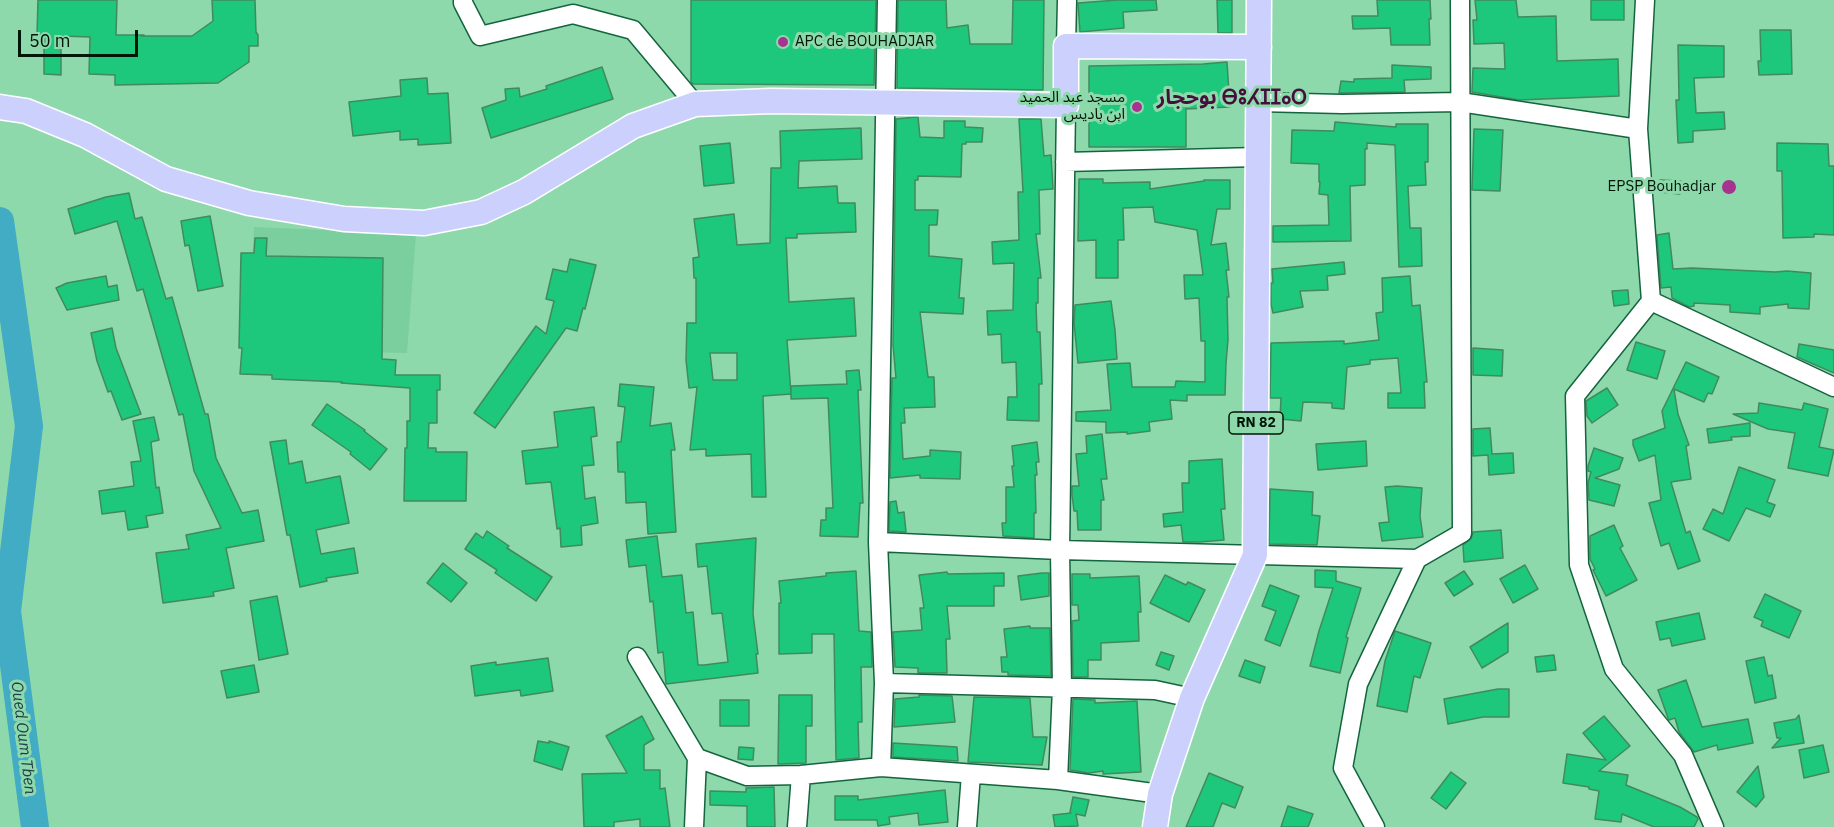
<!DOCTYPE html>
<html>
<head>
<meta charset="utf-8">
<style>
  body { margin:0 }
  #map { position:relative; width:1834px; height:827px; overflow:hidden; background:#8ed9ab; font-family:"IBM Plex Sans",sans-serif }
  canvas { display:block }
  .scale { position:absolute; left:18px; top:30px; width:120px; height:27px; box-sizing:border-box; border:3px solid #001607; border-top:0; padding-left:8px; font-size:18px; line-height:21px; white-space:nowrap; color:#001607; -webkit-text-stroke:4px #8ed9ab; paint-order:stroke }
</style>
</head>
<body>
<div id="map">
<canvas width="1834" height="827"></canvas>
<div class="scale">50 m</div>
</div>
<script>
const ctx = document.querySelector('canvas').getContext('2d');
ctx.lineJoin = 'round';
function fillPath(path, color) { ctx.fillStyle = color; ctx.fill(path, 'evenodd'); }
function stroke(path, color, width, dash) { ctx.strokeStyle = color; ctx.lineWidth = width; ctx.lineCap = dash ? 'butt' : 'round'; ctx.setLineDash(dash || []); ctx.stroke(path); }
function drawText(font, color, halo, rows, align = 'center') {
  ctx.font = font + ' "IBM Plex Sans","Noto Sans Arabic","Noto Sans Tifinagh",sans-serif'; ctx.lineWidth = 6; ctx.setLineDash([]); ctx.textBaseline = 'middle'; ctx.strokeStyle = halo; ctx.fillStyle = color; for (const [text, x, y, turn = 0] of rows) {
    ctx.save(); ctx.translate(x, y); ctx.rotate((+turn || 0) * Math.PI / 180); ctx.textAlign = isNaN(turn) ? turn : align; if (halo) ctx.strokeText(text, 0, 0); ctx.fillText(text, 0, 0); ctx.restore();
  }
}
fillPath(new Path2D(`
  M254 227 416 234 407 353 247 350Z`), '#7bce9d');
stroke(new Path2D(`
  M0 221 29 426 7 611 35 827`), '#42acc5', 28);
const building = new Path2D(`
  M38 0H117L116 35H144L141 36H192L213 21 212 0H255L256 32 258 35V46H249V62L218 83 115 85V75L89 74 90 37 61 36V75L44 74V35H37Z
  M691 0H876L874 85 693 84 691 82Z
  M898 0H946L947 28 968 25 970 44H1012L1013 0H1044L1043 90 897 88Z
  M1117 0H1156L1157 10 1123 12 1124 28 1080 32 1078 3Z
  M1217 0H1232V33H1218Z
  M1377 0H1430L1431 19H1429L1430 45H1391L1390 28 1353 29 1352 16H1378Z
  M1475 0H1516L1518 17 1556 16 1557 61 1618 59 1619 96 1519 100 1472 92 1473 68 1505 69 1504 43 1474 44 1473 20H1477Z
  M1591 0H1624V20H1591Z
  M1760 30H1791L1792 74 1759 75 1758 61H1761Z
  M1678 45 1724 46V77L1694 78 1696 113 1724 112 1725 129 1693 131V142L1678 143 1676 100H1679Z
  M1227 62 1230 107 1186 109V147H1089V116L1096 115V96H1089V66L1203 64Z
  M1392 65 1431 67V79L1404 80 1405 92 1339 93 1341 81 1354 82V79L1392 78Z
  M602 67 613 99 491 138 482 108 506 100 505 89 519 88 520 97 547 89 546 86Z
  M427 78 428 94 448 93 451 143 418 145V139L400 140V131L353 136 349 102 401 96 400 80Z
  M916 117H918L920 137 944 138V121H965V127L983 128 982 142H966V144H962L961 177 918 176V180H915V210H938L937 225H929V256L962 259 959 298H964L963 314 920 312 928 377H934L935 407 904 408 905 423H901L903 459 930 456V450L961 452 960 479 920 478V475L890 478 892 378H896L893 345 896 119Z
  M1019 119H1041L1044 156 1051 155 1053 189 1039 190 1040 234H1036L1041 278H1038V303H1036L1037 332H1040L1042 384H1039V421L1007 420 1008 397H1017L1016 362 1002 363 1001 334 988 335 987 311 1013 310 1014 263 993 264 992 242 1019 240 1018 192H1023Z
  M1335 122 1396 127V124H1428V162H1425L1426 185 1408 186 1410 228H1421L1422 266 1399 267 1395 145 1367 143V149H1365V185L1350 186 1351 241 1273 242V226L1329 225 1328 195 1319 194 1320 182H1319V164L1291 163 1292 130 1334 131Z
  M861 128 862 159 799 161 798 188 837 186 838 203H855L856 232 797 234V238H786L789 302 854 298 856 336 787 340 791 394 763 396 766 497H752L751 454 706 456V449L690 450 697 387 689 388 686 360 687 323H696V278H694L693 258 699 257 694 219 734 214 737 245 770 243 771 168H781L780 131ZM710 353H737V380H713Z
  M1474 129 1503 130 1500 191 1472 190Z
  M730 143 734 183 704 186 700 146Z
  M1777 143 1828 144 1829 166H1834V235L1814 234V237L1783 238 1782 171H1777Z
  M1079 179H1103V183L1150 182V189L1204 181V180H1230V209H1217L1211 245 1226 243 1229 270H1226L1229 297H1227L1228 340 1226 363 1225 395H1187V401L1170 400 1172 419 1149 422 1150 431 1127 434V432L1106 433V422L1076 421V412L1111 410 1107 364 1130 363 1132 387H1175L1176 381 1205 382V341H1201L1199 298 1185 299 1184 275H1203L1197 230 1155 222 1153 207 1123 208 1124 240H1118V278H1096V240L1078 241Z
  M1660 180 1681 181 1680 194 1659 192Z
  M129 193 135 219 142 217 166 299 172 297 205 414H208L216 458 242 513 258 510 264 541 226 548 234 588 213 592 214 596 163 603 156 553 189 549 186 535 221 528 194 471 183 414 179 415 143 289 137 291 117 221 75 234 68 209 106 197Z
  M210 216 223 286 198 291 189 245 185 246 181 221Z
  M1669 233 1673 269 1692 268 1775 272 1787 271 1811 273 1809 309 1788 308V304L1760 307V314L1730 312V305L1694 303V306L1689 307 1672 298 1671 287 1661 288 1657 235Z
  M255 238H267L266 256 383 258 382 359 396 360 395 375H440V390H437V423H429L428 448H436V452H467L466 501H404L405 448H407V421H410V388L341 383 342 382 272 379V375L240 374 242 348H239L241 253H254Z
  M570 259 596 265 585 309 583 308 577 331 566 328 495 428 474 413 536 326 546 334 554 301 546 299 553 269 567 272Z
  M1344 262 1345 274 1327 276 1328 290 1300 291 1303 307 1273 313 1271 304V283H1273L1272 269Z
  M106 276 108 287 117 285 119 300 67 310 56 288 67 283Z
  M1410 276 1412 306 1420 305 1427 382H1424L1425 408H1388V393H1401L1398 358 1370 360V364L1347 367 1344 409 1332 408V403L1303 402 1301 421 1280 419 1281 398H1270L1271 343 1344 341V344L1379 340 1376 313 1383 312 1382 278Z
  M1628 290 1629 304 1614 306 1612 291Z
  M1111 301 1115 330 1117 359 1078 363 1074 323 1075 305Z
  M112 328 116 348 141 414 122 420 111 391 108 392 97 361 91 333Z
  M1636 342 1665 351 1657 379 1627 370Z
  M1799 344 1834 350V373L1797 357Z
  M1473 348 1503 350 1502 376 1473 375Z
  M1686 362 1719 377 1712 394 1708 393 1704 402 1674 389 1678 414 1689 445 1686 446 1691 479 1671 482 1686 533 1690 531 1700 561 1678 569 1669 543 1661 546 1649 503 1661 500 1655 455 1639 461 1633 445V440L1665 428 1662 411Z
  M859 370 861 390H858L863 503H860L858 537 820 536 821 520H826V508H833L828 398 791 399V386L847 384 846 371Z
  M620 384 654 387 650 426 671 423 675 450H671L676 532 648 534 646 502 626 503 625 472H618L617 442H621L625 407 618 406Z
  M1607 388 1618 405 1592 423 1587 416 1586 401Z
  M1759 403 1802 410 1804 403 1828 409 1819 447 1834 450 1828 476 1788 468 1795 433 1768 429 1733 414 1758 413Z
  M327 404 365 430 364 431 387 449 370 470 350 454 351 452 312 425Z
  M594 407 597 436 591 437 594 465 582 466 585 499 595 497 598 523 581 526 582 545 561 547 560 528 557 529 551 482 526 484 522 451 558 447 554 412Z
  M154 417 159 440 151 442 156 488 159 487 163 513 146 516 148 527 128 530 125 511 102 514 99 491 134 486 131 462 141 461 133 421Z
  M1750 423V436L1731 437 1732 440 1709 443 1707 429Z
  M1490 428 1492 454 1513 453 1514 473 1489 475 1488 455 1473 456V429Z
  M1102 434 1107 479H1101L1104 500H1101V530H1078L1077 511H1074L1072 495V486H1079L1076 454 1087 453 1086 436Z
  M286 440 289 464 302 461 306 483 340 476 349 523 316 530 321 554 354 548 358 573 326 578 327 581 300 587 290 535H287L270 442Z
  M1366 441 1367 466 1318 470 1316 444Z
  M1037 442 1039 462H1036L1037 475H1035L1036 513H1034V538L1003 536 1002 523H1006V487H1014L1012 466H1014L1012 446Z
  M1594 448 1623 458 1619 469 1595 478 1620 485 1614 506 1589 500 1588 483 1591 472 1588 471V466Z
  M1222 459 1225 509H1221L1224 540 1200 542H1183L1181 525 1164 527 1163 514 1183 512 1182 483H1189V461Z
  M1739 467 1775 480 1767 502 1775 505 1770 517 1746 508 1729 541 1703 529 1713 509 1723 514Z
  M1397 486 1422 488 1420 516 1423 537 1382 541 1379 523 1389 522 1385 487Z
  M1270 489 1313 492 1312 515 1320 516 1317 545 1269 544Z
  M896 501 898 513 904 512 906 532 889 531 890 502Z
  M1614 525 1623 546 1620 548 1637 580 1606 596 1593 570 1595 569 1590 559V536Z
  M1501 530 1503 558 1464 562 1463 545 1471 539 1473 532Z
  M487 531 509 546 507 548 552 577 536 601 495 573 497 570 465 549 476 533 483 538Z
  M657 536 662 577 682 575 686 613 693 612 698 665H704L728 662 722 613 712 614 707 566 698 567 696 544 756 538 753 614 758 654H756L758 673 666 684 663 652 658 653 653 601 650 602 646 565 629 567 626 540Z
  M443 563 467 583 451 602 427 583Z
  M1525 565 1538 589 1513 603 1500 579Z
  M1315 570 1336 571V581L1361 588 1346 637 1348 638 1340 673 1310 666 1319 631 1333 588 1315 587Z
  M856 571 859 631 871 632 872 667H861L862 722H858L859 758 836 760 834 634H812V653L779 654V603H781L779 581 826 576V573Z
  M1464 571 1473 584 1454 596 1445 583Z
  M947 572 948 574 1004 573V586H994V606H947L950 639H946L947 673H918V668L895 667 893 632 922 630 920 608H924L919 575Z
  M1042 573H1049V596L1021 600 1018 576Z
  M1072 574H1090V578L1139 576 1141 612H1138L1139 641 1101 643V660H1088V677H1073L1072 621 1079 620 1078 605H1072Z
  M1165 575 1186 585 1188 582 1205 590 1189 622 1150 603Z
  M1270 585 1299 596 1280 646 1265 640 1276 611 1262 606Z
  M1765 594 1801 611 1789 638 1761 626 1763 621 1754 617Z
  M277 596 288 654 259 660 250 601Z
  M1699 613 1705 639 1672 646 1670 638 1660 640 1656 622Z
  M1508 623V652L1482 668 1470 647Z
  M1030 626V628H1050L1051 676 1008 675V672H1002L1001 657H1007L1004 629Z
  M1395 631 1431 643 1420 678 1414 676 1407 712 1377 706 1385 661Z
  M1161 652 1174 656 1169 670 1156 665Z
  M1554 655 1556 670 1537 672 1535 657Z
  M1764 657 1768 676 1772 675 1776 698 1755 703 1746 661Z
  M548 658 553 691 521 696 520 690 475 696 471 666 496 662V665Z
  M1245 660 1265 667 1260 683 1239 676Z
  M254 665 259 692 227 698 221 671Z
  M1686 680 1702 727 1748 719 1753 743 1718 750 1717 745 1694 752 1679 732 1675 718 1669 720 1668 718 1658 690Z
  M1498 689H1509V717H1483L1448 724 1444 699Z
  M779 695H812V726H806V763L778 764Z
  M919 695 952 696 955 722 894 727 895 699 919 697Z
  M974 697 1030 698 1033 737H1047L1042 765 968 762Z
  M1073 699 1095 700V703L1137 701 1141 772 1103 774V771L1089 773 1070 770Z
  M720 700H749V726H720Z
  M1799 715 1804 743 1772 748 1781 738H1777L1774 723 1796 719Z
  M642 716 654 739 644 745V770H660V789L665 788 670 827H640V819L614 822V827H584L582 774 627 773 606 736Z
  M1604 716 1630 746 1599 771 1628 775 1626 785 1680 807 1697 817 1698 819 1694 827H1654L1622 814 1621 822 1595 819 1599 791 1589 789V787L1563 783 1567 754 1606 760 1583 733Z
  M538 741 549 743V741L569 747 562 770 534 761Z
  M893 743 957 747 958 761 893 757Z
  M1823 745 1829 772 1804 778 1799 750Z
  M739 747 754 748 753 760 738 759Z
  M1758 766 1764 797 1756 807 1737 792Z
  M1451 772 1466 783 1446 809 1431 798Z
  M1209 773 1243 787 1235 808 1222 803 1213 827H1186Z
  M774 787 775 827H747V806L710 805V791L746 792V788Z
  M945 790 948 822 919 825 918 813 889 817 890 824 878 826 877 820H835V796H858V800Z
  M1073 797 1089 800 1085 816 1076 814 1078 826 1055 827 1053 815 1071 813 1070 812Z
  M1288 806 1313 814 1308 827H1281Z`);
fillPath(building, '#1dc77b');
stroke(building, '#408a60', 1.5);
const minor = new Path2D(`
  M463 0V3L480 36 573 14 633 30 695 104
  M1645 0 1638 129 1651 301 1834 387
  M1066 46 1067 0
  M1258 102 1342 104 1460 102 1638 129
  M1065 162 1257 157
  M1651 301 1575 396 1579 565 1614 669 1683 755 1714 827
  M878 542 1060 550 1417 559 1462 533 1460 0
  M637 657 697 758 747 776 801 775 881 767 1058 780 1160 794
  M884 683 1155 690 1192 698
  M881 767 884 683 878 542 887 0
  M1058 780 1062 688 1060 550 1066 105
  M694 827 697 758
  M797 827 801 775
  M967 827 971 774
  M1375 827 1343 768 1358 684 1417 559`);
const major = new Path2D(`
  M0 107 26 111 85 135 166 179 249 203 344 219 424 223 481 212 524 192 633 126 695 104 771 101 1066 105V46L1259 47
  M1155 827 1160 794 1192 698 1255 555 1259 0`);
stroke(minor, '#13653e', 21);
stroke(major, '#fff', 27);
stroke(minor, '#fff', 18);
stroke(major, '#cbd1fc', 24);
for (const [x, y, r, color] of [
  [783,42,6,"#a5338f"],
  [1137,107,6,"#a5338f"],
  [1729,187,8,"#a5338f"]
]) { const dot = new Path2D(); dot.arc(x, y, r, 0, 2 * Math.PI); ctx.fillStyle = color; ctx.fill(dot); stroke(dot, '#8ed9ab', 2); }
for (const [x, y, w] of [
  [1256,423,54]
]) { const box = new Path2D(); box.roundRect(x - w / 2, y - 11, w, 22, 4.5); ctx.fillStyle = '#8ed9ab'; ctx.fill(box); stroke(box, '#001607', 1.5); }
drawText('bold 14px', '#001607', null, [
  ["RN 82",1256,423]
]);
drawText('15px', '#001607', '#8ed9ab', [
  ["APC de BOUHADJAR",795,42,"left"],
  ["مسجد عبد الحميد",1125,98],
  ["ابن باديس",1125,115],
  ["EPSP Bouhadjar",1716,187]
], 'right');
drawText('italic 16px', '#204048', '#8ed9ab', [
  ["Oued Oum Tben",23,738,83]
]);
drawText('bold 21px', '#460f3b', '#8ed9ab', [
  ["بوحجار ⴱⵓⵃⵊⵊⴰⵔ",1232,98]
]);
</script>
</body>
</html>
